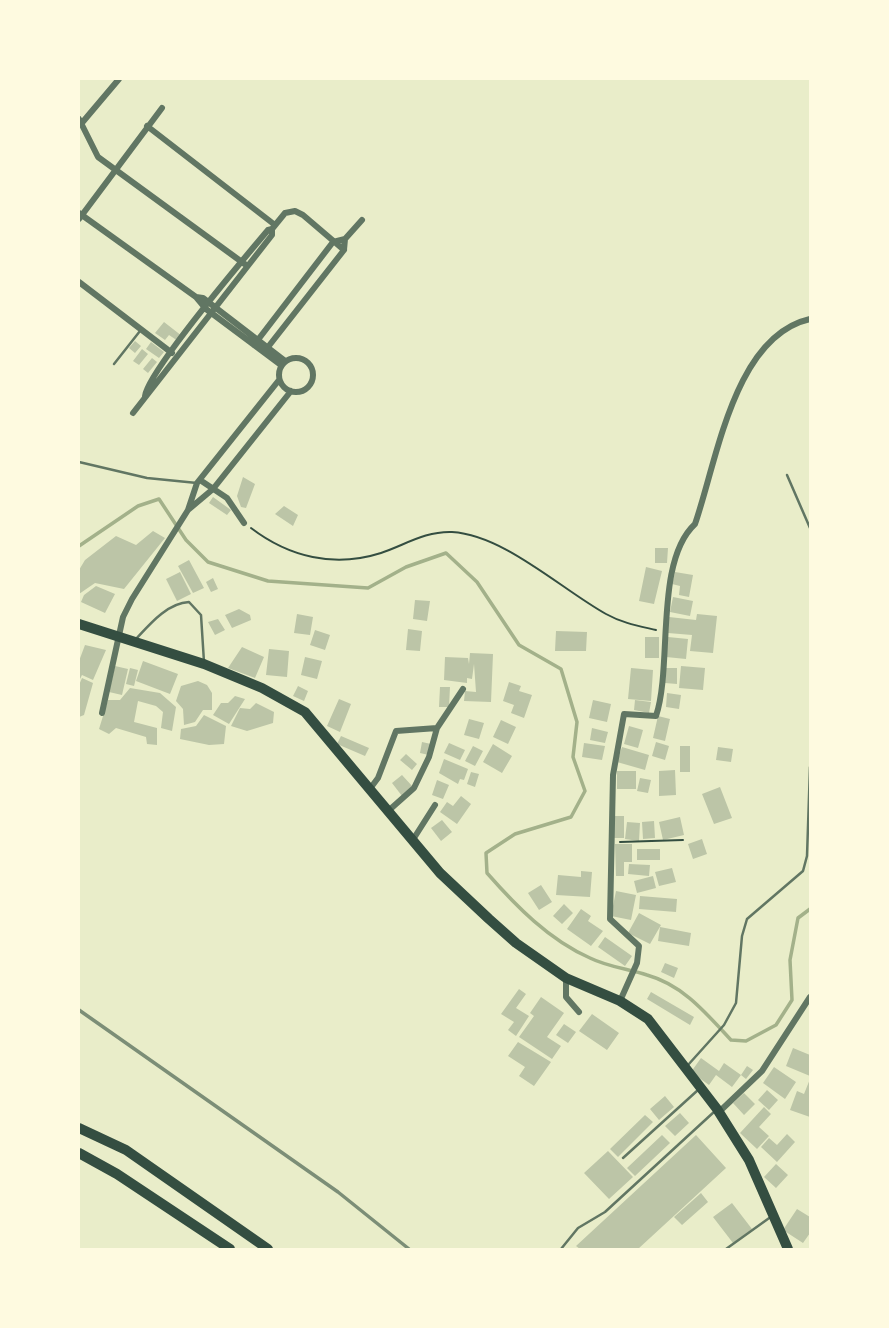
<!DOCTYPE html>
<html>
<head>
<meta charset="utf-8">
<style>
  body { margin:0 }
  #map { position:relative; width:889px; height:1328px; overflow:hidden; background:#e9edc9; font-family:"Source Serif 4",serif }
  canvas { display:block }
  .frame { position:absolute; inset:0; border:80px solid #fefae0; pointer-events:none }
</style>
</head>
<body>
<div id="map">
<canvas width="889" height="1328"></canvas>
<div class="frame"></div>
</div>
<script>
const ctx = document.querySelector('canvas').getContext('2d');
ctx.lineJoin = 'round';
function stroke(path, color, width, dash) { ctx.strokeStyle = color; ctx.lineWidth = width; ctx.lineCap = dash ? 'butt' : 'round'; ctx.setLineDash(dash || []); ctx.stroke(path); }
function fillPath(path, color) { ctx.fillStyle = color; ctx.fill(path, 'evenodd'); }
stroke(new Path2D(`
  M79 546 138 506 159 499 186 540 208 562 268 581 368 588 406 567 446 553 477 582 519 645 561 669 577 722 573 757 585 791 571 817 515 834 486 853 487 873C516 906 549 940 590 958 608 967 629 969 647 975 683 985 706 1013 731 1040L746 1041 776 1025 792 1000 790 960 798 918 810 909`), '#a3b18a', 3.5);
fillPath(new Path2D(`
  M164 322 182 336 178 341 169 335 165 340 155 333Z
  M135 341 141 346 135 353 129 348Z
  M151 342 164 352 159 358 146 349Z
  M142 349 148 354 139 365 133 361Z
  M152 358 157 362 148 373 143 369Z
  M243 477 255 484 246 508 241 507 237 496Z
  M213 497 231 510 227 515 209 503Z
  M284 506 298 515 293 526 275 514Z
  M153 531 165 538 124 589 95 583 79 594V570L85 560 116 536 136 545Z
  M655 548H668L667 563H655Z
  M189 560 204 588 193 593 178 566Z
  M646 567 662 571 654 604 639 601Z
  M180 572 191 594 177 601 166 579Z
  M675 572 693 575 689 597 679 595 680 586 672 584Z
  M213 578 218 589 211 592 206 582Z
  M96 586 115 594 105 613 81 602 84 595Z
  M673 597 693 601 690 616 670 612Z
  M415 600 430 601 427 621 413 619Z
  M239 609 250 615 251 620 232 628 225 615Z
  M297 614 313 617 310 635 294 633Z
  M697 614 717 616 713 653 690 651 692 635 668 633 669 617 696 620Z
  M218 619 225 630 215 635 208 622Z
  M408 629 422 631 420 651 406 650Z
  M315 630 330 635 325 650 310 645Z
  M556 631 587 632 586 651H555Z
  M645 637H659V658H645Z
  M668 637 688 639 686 659 666 657Z
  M85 645 106 650 93 680 82 675 79 681V661Z
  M242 647 264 657 255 678 228 668Z
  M269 649 289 651 287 677 266 675Z
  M470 653 493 654 491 702 464 701 465 691 476 692 474 664 472 679 467 678V683L444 680 445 657 468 658 469 664Z
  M305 657 322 661 317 679 301 675Z
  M143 661 178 674 170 694 136 681Z
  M115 666 128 669 122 695 109 692Z
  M681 666 705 668 703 690 679 688Z
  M130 668 138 670 134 686 126 684Z
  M631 668 653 670 651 701 628 699Z
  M666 668H677V684L665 683Z
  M82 678 93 683 84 715 79 717V685Z
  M198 681 207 685 212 693V710H203L195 722 184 725 183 709 176 701 181 686Z
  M509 682 521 686 519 691 532 695 524 718 511 713 514 705 503 701Z
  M298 686 308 691 304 701 293 696Z
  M440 687H450L449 707H439Z
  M130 688 160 693 176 707 172 731 161 728 163 712 156 706 138 701 134 722 157 728V745L147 744 146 737 116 728 109 734 99 729 108 700H120Z
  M667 693 681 695 679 709 666 707Z
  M235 696 245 699 229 724 213 715 221 703H228Z
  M339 699 351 704 340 732 327 726Z
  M593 700 611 704 607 722 589 718Z
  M635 700 651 702 649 713 634 710Z
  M256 703 274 712 273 723 247 731 231 726 240 708 250 709Z
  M204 715 226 726 224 744 209 745 180 739 181 729 196 726Z
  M658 716 670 719 665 741 653 738Z
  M469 719 484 723 479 739 464 735Z
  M501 720 516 727 508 744 493 737Z
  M629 726 643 730 638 748 624 744Z
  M592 728 608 732 605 743 590 740Z
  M341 736 369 748 365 756 337 744Z
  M422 742 431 744 429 755 420 753Z
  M656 742 669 746 665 760 652 756Z
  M449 743 465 750 460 760 444 753Z
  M584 743 605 746 602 760 582 757Z
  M493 744 512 756 502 773 483 762Z
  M473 746 483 751 475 766 465 761Z
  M680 746H690V772H680Z
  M622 747 649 755 645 770 617 762Z
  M718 747 733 749 731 762 716 760Z
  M406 754 417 764 412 770 400 760Z
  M444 759 468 769 464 780 460 779 458 784 439 773Z
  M675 770 676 795 659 796V771Z
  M617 771H636V789H617Z
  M471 772 479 774 475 787 467 784Z
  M402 775 413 787 402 796 392 783Z
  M640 778 651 780 648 793 637 791Z
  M437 780 449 785 443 799 432 795Z
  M720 787 732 818 714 824 702 794Z
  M461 796 471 804 457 824 440 812 447 802 453 806Z
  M614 816H624V838H614Z
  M680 817 684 835 663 840 659 822Z
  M442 820 452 832 441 841 431 828Z
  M654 821 655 838 643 839 642 822Z
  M627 822 640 823 639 841 625 839Z
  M702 839 707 854 693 859 688 844Z
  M615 844H632V862H624V876H616Z
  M637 849H660V860H637Z
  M629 864 650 865 649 876 628 874Z
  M672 868 676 882 659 886 655 872Z
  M581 871 592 872 590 897 556 895 558 875 581 877Z
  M653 876 656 888 637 893 634 881Z
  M541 885 552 902 539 910 528 893Z
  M616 891 636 895 631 920 611 916Z
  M640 896 677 899 676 912 639 909Z
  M564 904 573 913 562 924 553 916Z
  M581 909 591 916 588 921 603 931 591 946 567 929Z
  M639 913 661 925 650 944 628 933Z
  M660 927 691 933 689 946 658 941Z
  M605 937 632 956 625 966 598 947Z
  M665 963 678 968 674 978 661 972Z
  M519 989 526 994 516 1008 529 1016 516 1036 508 1030 514 1022 501 1014Z
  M651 992 694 1017 690 1025 647 999Z
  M541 997 564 1013 547 1037 561 1046 552 1059 519 1037 534 1016 530 1013Z
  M592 1014 619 1033 607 1050 579 1031Z
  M564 1024 576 1032 568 1043 556 1035Z
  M518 1042 551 1062 534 1086 519 1076 525 1067 508 1056Z
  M793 1048 810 1055V1076L786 1066Z
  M701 1058 719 1071 724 1063 741 1075 747 1066 753 1070 746 1079 741 1075 732 1087 716 1075 709 1085 691 1072Z
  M774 1067 796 1082 785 1099 763 1083Z
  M810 1079V1117L790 1110 797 1091 804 1094Z
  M767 1090 778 1100 769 1110 758 1100Z
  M744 1093 755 1104 744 1115 733 1103Z
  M665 1096 674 1107 659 1120 650 1109Z
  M764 1107 771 1114 759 1127 769 1136 757 1149 740 1133Z
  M680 1113 689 1123 675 1136 665 1126Z
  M645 1115 653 1122 618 1157 610 1149Z
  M787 1134 795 1142 777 1162 761 1147 769 1138 777 1145Z
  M662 1135 670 1143 635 1176 627 1168Z
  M696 1135 726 1168 638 1249H580L576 1246Z
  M608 1151 633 1177 609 1199 584 1173Z
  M776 1164 788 1175 776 1188 764 1177Z
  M701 1193 708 1202 682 1225 674 1217Z
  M732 1203 752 1229 733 1243 713 1217Z
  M797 1209 810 1217V1233L803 1243 783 1230Z`), '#bcc5a7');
stroke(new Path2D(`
  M251 528C289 557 334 568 381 553 405 545 425 531 452 532 504 535 561 589 606 614 622 623 639 626 656 630
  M620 842 683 840`), '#344e41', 2);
stroke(new Path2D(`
  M114 364 140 331
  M79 462 147 478 197 483
  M787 475 810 528
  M135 640C149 625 167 603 189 602L201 615 204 662
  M688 1065 724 1025 736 1003 742 936 747 919 803 871 807 856 810 767
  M623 1158 698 1090
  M561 1249 578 1228 605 1212 715 1111
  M726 1249 772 1216`), '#617663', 2.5);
stroke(new Path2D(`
  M79 119 98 157 246 265
  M81 124 119 79
  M147 126 275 225
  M79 213 196 297 203 298 285 361
  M79 219 162 108
  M79 282 172 353
  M196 297 206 309 281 365
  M254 345 333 242 345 239
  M268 347 344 250 345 239 362 220
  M279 375a17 17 0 1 1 34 0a17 17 0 1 1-34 0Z
  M145 396C148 372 246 256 268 230L272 229
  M133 413 272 235V229L285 213 295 211 303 215 344 250
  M200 480 227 498 244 523
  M188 510 213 489 291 391
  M102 713 123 617 132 599 188 510 197 483 279 380
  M369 790 378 778 396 731 437 728
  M387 812 414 788 429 757 437 728 463 689
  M414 838 435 805
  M566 978V997L579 1012
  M620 1001 637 963 639 946 610 919 613 775 624 714 656 716C673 665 654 562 695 524 717 461 734 336 810 319
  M719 1112 762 1071 810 997`), '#617663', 6);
stroke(new Path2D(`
  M79 624 204 664 262 688 305 712 440 873 489 919 516 943 566 978 620 1001 648 1019 717 1109 749 1160 788 1249`), '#344e41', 10);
stroke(new Path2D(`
  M79 1128 126 1150 268 1249
  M79 1153 117 1174 230 1249`), '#344e41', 10);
stroke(new Path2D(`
  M79 1010 338 1192 409 1249`), '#7c8e77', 3.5);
</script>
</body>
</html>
